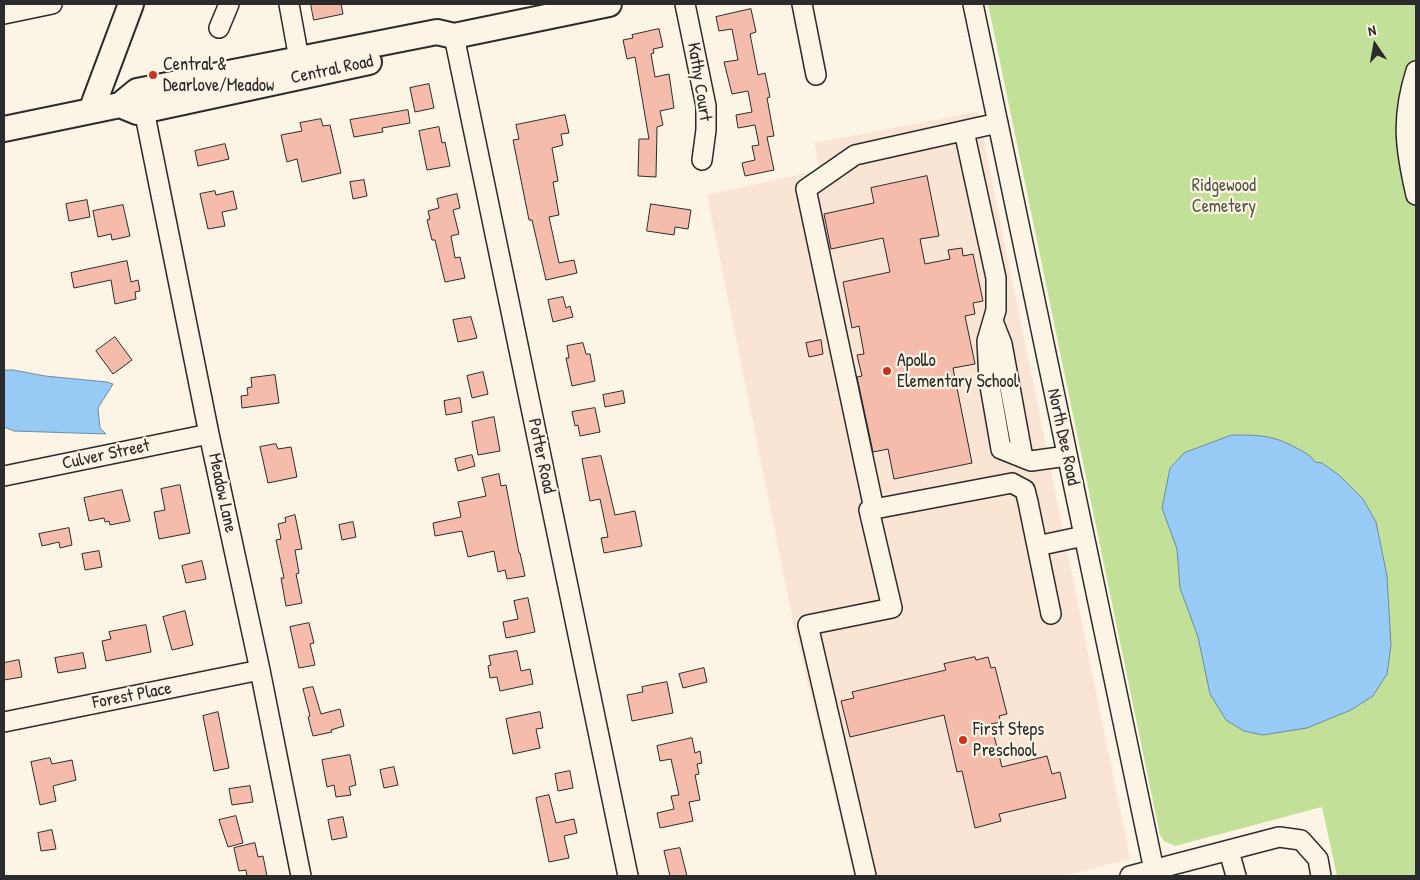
<!DOCTYPE html>
<html>
<head>
<meta charset="utf-8">
<style>
  body { margin:0 }
  #map { position:relative; width:1420px; height:880px; overflow:hidden; background:#fcf5e5; font-family:"Patrick Hand",sans-serif }
  canvas { display:block }
  .frame { position:absolute; inset:0; border:5px solid #2b2b2b; pointer-events:none }
  .north { position:absolute; left:1350px; top:20px; width:50px; height:50px; -webkit-text-stroke:4px #fcf5e5; paint-order:stroke; rotate:348deg; font-size:14px; font-weight:700; line-height:20px; text-align:center; color:#2b2b2b }
  .north::after { content:''; display:block; margin:auto; width:18px; height:22px; background:#2b2b2b; clip-path:polygon(50% 0,100% 100%,50% 72%,0 100%) }
</style>
</head>
<body>
<div id="map">
<canvas width="1420" height="880"></canvas>
<div class="frame"></div>
<div class="north">N</div>
</div>
<script>
const ctx = document.querySelector('canvas').getContext('2d');
ctx.lineJoin = 'round';
function fillPath(path, color) { ctx.fillStyle = color; ctx.fill(path, 'evenodd'); }
function stroke(path, color, width, dash) { ctx.strokeStyle = color; ctx.lineWidth = width; ctx.lineCap = dash ? 'butt' : 'round'; ctx.setLineDash(dash || []); ctx.stroke(path); }
function drawText(font, color, halo, rows, align = 'center') {
  ctx.font = font + ' "Patrick Hand",sans-serif'; ctx.lineWidth = 4.5; ctx.setLineDash([]); ctx.textBaseline = 'middle'; ctx.strokeStyle = halo; ctx.fillStyle = color; for (const [text, x, y, turn = 0] of rows) {
    ctx.save(); ctx.translate(x, y); ctx.rotate((+turn || 0) * Math.PI / 180); ctx.textAlign = isNaN(turn) ? turn : align; if (halo) ctx.strokeText(text, 0, 0); ctx.fillText(text, 0, 0); ctx.restore();
  }
}
fillPath(new Path2D(`
  M978 112 1130 859 1064 876H854L793 621 707 195 820 170 814 143Z`), '#fae4d4');
fillPath(new Path2D(`
  M988 4H1416V876H1337L1322 807 1175 846 1164 841 1160 835Z`), '#c3e098');
const water = new Path2D(`
  M4 370H13L45 376 107 382 113 384 98 408 100 428 106 434 14 431 4 427Z
  M1232 435C1261 435 1274 435 1300 450 1306 453 1311 456 1315 462L1322 463 1339 475 1363 499 1376 522 1387 576 1391 645 1387 674 1373 696 1351 710 1307 728 1263 735 1244 731 1226 720 1210 694 1198 637 1180 588 1177 549 1162 508 1170 468 1184 453Z`);
fillPath(water, '#97cbf5');
stroke(water, '#6c8ba4', 1);
const building = new Path2D(`
  M311 4H341L343 14 314 20Z
  M751 9 756 32 750 34 758 75 765 73 770 97 767 98 774 136 767 137 774 170 745 176 742 163 755 160 752 146 759 145 755 125 738 128 736 115 752 112 748 91 732 94 724 62 738 60 732 29 719 31 716 17Z
  M659 29 663 47 653 49 654 53 651 54 655 77 669 74 674 108 660 111 663 125 657 127 656 177 638 176 639 139H649L635 57 627 59 623 40 633 38 632 35Z
  M429 84 434 108 415 112 410 88Z
  M408 110 410 123 382 128 383 132 354 137 350 120Z
  M565 115 569 133 561 134 563 145 552 148 558 181 553 182 559 215 549 217 559 263 574 260 577 273 546 280 532 220H529L513 140 519 139 516 125Z
  M321 119 323 126 330 125 341 173 302 182 297 159 287 162 281 135 302 131 300 123Z
  M439 127 442 143 445 142 450 166 427 170 419 131Z
  M225 144 229 159 198 166 195 151Z
  M927 176 939 236 920 239 925 264 950 259 948 250 962 248 963 256 973 254 983 301 973 303 975 314 965 316 975 364 953 368 972 463 894 479 888 449 873 452 857 377 862 376 857 355 864 354 859 326 852 328 843 282 890 272 883 238 831 249 824 214 874 203 871 188Z
  M364 180 367 196 353 199 350 182Z
  M215 191 216 195 233 191 237 209 222 212 225 226 208 229 200 194Z
  M457 194 460 208 453 210 459 234 451 236 455 258 460 257 465 278 445 282 435 240H432L427 220 430 219 428 211 439 208 437 199Z
  M87 200 90 217 69 221 66 204Z
  M651 204 691 210 688 229 675 227 674 235 647 231Z
  M123 205 130 236 112 240 111 234 98 237 93 211Z
  M127 261 131 282 138 280 140 291 135 292 136 299 115 304 111 280 74 288 71 273Z
  M563 297 566 308 570 306 573 317 553 322 548 300Z
  M471 317 477 338 458 342 453 320Z
  M115 337 132 360 113 374 96 351Z
  M821 340 823 354 809 357 806 343Z
  M583 343 586 354H590L595 381 572 386 566 358H569L567 346Z
  M483 372 488 394 472 398 467 376Z
  M275 375 279 403 242 408 241 396 248 395 247 388 252 387 251 378Z
  M623 391 625 403 605 407 603 395Z
  M460 398 462 412 446 415 444 401Z
  M595 408 600 432 580 436 578 425 575 426 572 412Z
  M494 417 500 451 478 455 472 422Z
  M276 444 278 449 291 447 297 477 268 483 260 447Z
  M472 455 475 466 458 471 455 459Z
  M601 456 615 515 635 511 642 546 604 553 601 538 608 537 600 499 590 501 582 459Z
  M499 474 501 486 506 485 519 553H520L525 576 507 579 505 570 498 572 494 551 468 557 462 531 435 536 433 523 461 517 458 502 486 496 482 478Z
  M180 485 190 533 159 539 154 512 165 510 161 489Z
  M122 490 130 521 110 525 109 521 105 522 104 518 89 521 84 498Z
  M295 515 302 549 295 550 299 573 296 574 302 603 286 606 281 578H284L276 540 281 539 278 524 286 522 285 518Z
  M353 522 356 537 342 540 339 525Z
  M69 528 72 545 60 548 59 542 42 546 39 534Z
  M99 551 102 567 85 570 82 554Z
  M202 561 206 579 186 583 182 566Z
  M528 598 535 632 506 638 503 622 518 619 514 601Z
  M185 611 193 645 172 650 163 617Z
  M309 623 314 643 310 644 315 665 299 668 290 627Z
  M146 625 151 652 106 661 102 641 111 639 109 632Z
  M517 651 521 671 530 669 533 684 500 691 497 677 490 678 488 666 491 665 489 656Z
  M83 653 86 668 58 673 55 658Z
  M975 657 976 660 988 657 991 668 995 667 1007 714 999 716 1001 722 991 724 1002 767 1047 756 1052 774 1060 772 1066 798 999 814 1001 821 975 828 962 771 957 772 944 715 850 737 841 701 854 698 852 692 946 670 944 664Z
  M19 660 22 677 4 680V663Z
  M704 668 707 682 683 688 679 674Z
  M667 682 673 713 632 721 627 695 643 692 642 687Z
  M313 687 321 714 340 709 344 726 331 730 332 732 313 736 308 717 310 716 303 689Z
  M218 712 229 768 214 771 203 716Z
  M540 712 543 728 536 729 540 748 513 754 506 719Z
  M692 738 695 753 700 751 702 763 697 764 699 774 695 775 700 800 689 802 693 821 660 828 657 813 674 809 671 796 679 795 671 759 660 761 657 746Z
  M350 755 356 785 349 787 351 795 336 797 334 785 327 787 322 760Z
  M50 758 52 764 72 760 76 780 53 786 56 801 40 805 31 762Z
  M394 767 398 785 384 788 380 770Z
  M570 771 573 788 558 791 555 774Z
  M250 786 253 802 232 805 229 789Z
  M549 795 556 823 574 819 577 833 564 836 569 858 549 862 536 798Z
  M236 816 243 843 228 847 219 820Z
  M343 817 347 837 332 840 328 820Z
  M52 830 56 849 41 851 38 833Z
  M255 843 258 857 263 856 267 876H247L246 870 239 871 234 848Z
  M680 848 687 876H670L664 851Z`);
fillPath(building, '#f5bcab');
stroke(building, '#2b2b2b', 1);
const minor = new Path2D(`
  M289 4 299 59
  M685 4 706 106V130L702 160
  M802 4 816 75
  M973 4 1154 870
  M4 14 52 4
  M219 28 229 4
  M454 36 628 876
  M1416 71C1401 118 1405 148 1416 195
  M144 110 209 434 260 670 301 876
  M964 131 996 278V310L987 341 989 380 1001 449 1031 461 1067 456
  M993 321 1002 344 1023 458
  M4 476 209 434
  M874 509 806 189 855 155 998 123
  M1037 546 1084 536
  M4 722 260 670
  M1229 851 1236 876
  M866 876 808 625 892 608 869 510 1012 483 1025 490 1028 502 1051 614
  M1130 876 1279 837 1301 840 1318 859 1321 876`);
const major = new Path2D(`
  M120 105 137 112 369 62
  M91 111 131 4
  M4 129 120 105 137 91 437 32 454 36 609 4`);
stroke(minor, '#2b2b2b', 22);
stroke(major, '#2b2b2b', 28);
stroke(minor, '#fcf5e5', 19);
stroke(major, '#fcf5e5', 24);
for (const [x, y, r, color] of [
  [153,75,5,"#c8321e"],
  [887,371,5,"#c8321e"],
  [963,740,5,"#c8321e"]
]) { const dot = new Path2D(); dot.arc(x, y, r, 0, 2 * Math.PI); ctx.fillStyle = color; ctx.fill(dot); stroke(dot, '#fcf5e5', 2); }
drawText('18px', '#2b2b2b', '#fcf5e5', [
  ["Central &",163,65],
  ["Dearlove/Meadow",163,86],
  ["Apollo",897,361],
  ["Elementary School",897,382],
  ["First Steps",973,730],
  ["Preschool",973,751]
], 'left');
drawText('18px', '#2b2b2b', '#fcf5e5', [
  ["Central Road",332,70,-12],
  ["Kathy Court",699,82,81],
  ["North Dee Road",1063,437,78],
  ["Culver Street",106,455,-12],
  ["Potter Road",541,456,78],
  ["Meadow Lane",222,493,78],
  ["Forest Place",132,696,-11]
]);
drawText('18px', '#515846', '#fcf5e5', [
  ["Ridgewood",1224,186],
  ["Cemetery",1224,207]
]);
</script>
</body>
</html>
